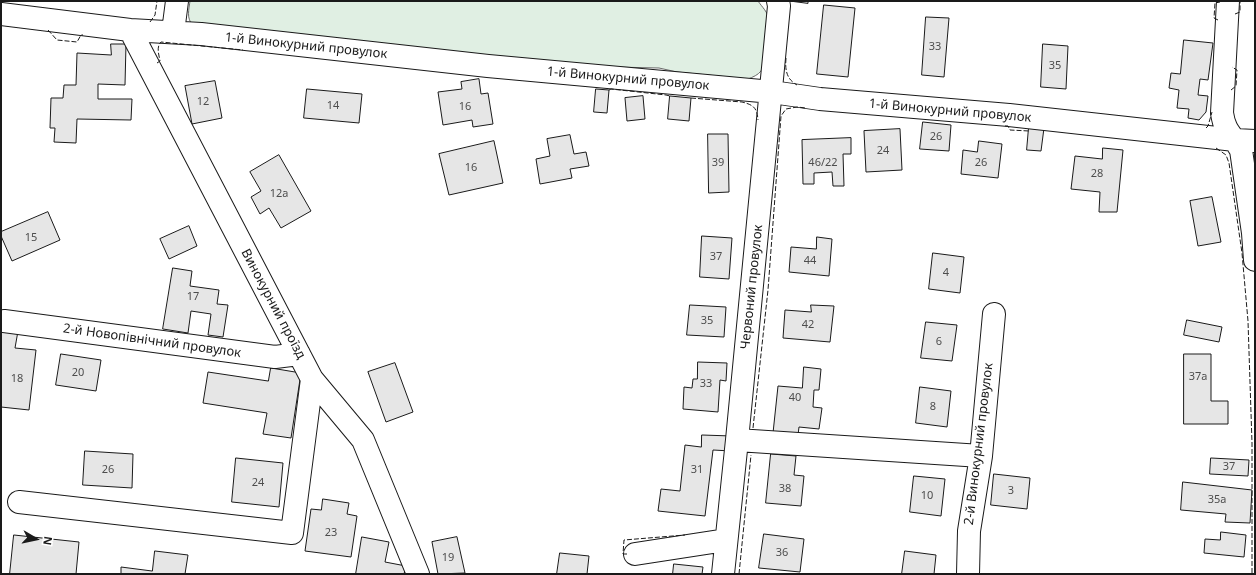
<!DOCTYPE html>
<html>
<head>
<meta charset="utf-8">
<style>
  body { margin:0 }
  #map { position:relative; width:1256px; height:575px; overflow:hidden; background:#fff; font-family:"Noto Sans",sans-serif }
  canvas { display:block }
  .frame { position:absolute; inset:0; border:2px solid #1a1a1a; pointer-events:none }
  .north { position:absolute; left:16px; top:519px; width:40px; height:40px; -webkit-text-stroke:3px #fff; paint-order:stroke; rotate:99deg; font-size:11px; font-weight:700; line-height:16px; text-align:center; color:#1a1a1a }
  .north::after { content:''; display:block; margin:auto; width:14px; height:18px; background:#1a1a1a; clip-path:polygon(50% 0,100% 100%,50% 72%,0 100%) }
</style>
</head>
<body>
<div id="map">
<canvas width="1256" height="575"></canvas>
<div class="frame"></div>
<div class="north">N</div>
</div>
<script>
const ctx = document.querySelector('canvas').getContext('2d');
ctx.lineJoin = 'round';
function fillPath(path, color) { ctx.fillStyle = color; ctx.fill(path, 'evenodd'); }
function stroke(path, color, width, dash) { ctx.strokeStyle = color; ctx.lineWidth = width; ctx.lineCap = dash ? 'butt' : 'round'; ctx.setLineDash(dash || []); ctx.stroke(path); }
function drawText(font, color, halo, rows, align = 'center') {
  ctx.font = font + ' "Noto Sans",sans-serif'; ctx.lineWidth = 3; ctx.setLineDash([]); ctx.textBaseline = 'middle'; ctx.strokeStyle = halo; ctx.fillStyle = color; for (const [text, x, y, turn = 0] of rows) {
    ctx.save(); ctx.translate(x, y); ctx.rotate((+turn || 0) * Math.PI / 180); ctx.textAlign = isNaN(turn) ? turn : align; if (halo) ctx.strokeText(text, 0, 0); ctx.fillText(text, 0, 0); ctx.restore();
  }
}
const green = new Path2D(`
  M190 1H758C762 7 768 12 769 20 769 28 765 64 761 71 758 75 753 77 748 79L677 72 659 68 614 67 495 57 193 25C186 19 189 9 190 1Z`);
fillPath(green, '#e0efe3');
stroke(green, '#6a6a6a', 1);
const building = new Path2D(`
  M790 1H808V3Z
  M824 5 855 8 848 77 817 74Z
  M926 17 949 18 944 77 922 75Z
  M1184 40 1213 43 1208 80 1200 79 1198 95 1208 96 1206 112 1199 120 1188 118 1189 109 1177 108 1179 90 1169 88 1171 73 1180 74Z
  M111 44H126L125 85 98 84V99H132L131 120 77 119 76 143 54 142 55 128H50L51 98H63L64 85H76L77 53 111 55Z
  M1043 44 1068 46 1066 89 1041 87Z
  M479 79 481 94 488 93 493 124 473 127 472 120 443 125 438 92 462 89 461 82Z
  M215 81 222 118 192 124 185 86Z
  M307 89 362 94 359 123 304 118Z
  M596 89 609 90 607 113 594 112Z
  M643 96 645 119 627 121 625 98Z
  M670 96 691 98 689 121 668 119Z
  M923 122 951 125 949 151 920 149Z
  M1029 127 1044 128 1041 151 1027 150Z
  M900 129 902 170 866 172 864 131Z
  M708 134H728L729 192 709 193Z
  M570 135 574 154 586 152 589 166 570 169 572 178 540 184 536 159 550 156 547 139Z
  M851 138V154H843L844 186H833L832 172 814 173V184H803L802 140Z
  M494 141 503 183 449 195 439 154Z
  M979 141 1002 144 998 178 961 174 963 150 977 152Z
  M1103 148 1123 150 1117 212H1099L1100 192 1071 189 1075 156 1102 159Z
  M279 155 311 211 281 228 269 208 260 214 251 197 261 191 250 172Z
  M1212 197 1221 242 1198 246 1190 201Z
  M48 212 60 240 12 261 1 236V232Z
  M189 226 197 246 169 259 160 239Z
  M702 236 732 238 729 279 700 277Z
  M817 237 832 239 829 276 789 272 791 247 816 249Z
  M933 253 964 257 960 293 929 289Z
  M173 268 192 271 190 286 219 290 217 304 228 305 223 337 208 335 211 314 191 311 188 333 163 329Z
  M690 305 726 307 724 337 687 335Z
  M811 305 834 306 830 342 783 338 785 310 811 312Z
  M1187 320 1222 327 1219 342 1184 335Z
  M926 322 957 325 952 361 921 358Z
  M1 329 18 331 15 348 36 350 29 410 1 407Z
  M61 354 101 360 96 391 56 385Z
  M1184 354H1211V401H1228V424H1184Z
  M698 362 727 363 726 381 720 380 718 412 683 409 684 387 692 388 693 379H697Z
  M395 363 413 412 386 422 368 372Z
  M804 367 821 369 819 390H814L813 407 822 408 819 429 799 427 798 435 773 433 778 386 802 388Z
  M271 368 301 373 291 438 263 434 267 413 203 403 208 372 268 381Z
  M920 387 951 391 947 427 916 423Z
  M702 435 732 436 731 451 713 450 705 516 658 511 661 489 680 491 685 445 701 447Z
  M85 451 133 454 132 488 83 485Z
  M771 454 796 456 794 475 804 476 801 506 766 503Z
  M236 458 283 463 279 507 232 502Z
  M1211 458 1249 460 1248 476 1210 474Z
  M994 474 1030 478 1027 509 991 505Z
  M914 476 945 479 941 516 910 512Z
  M1183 482 1252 490 1250 523 1225 522 1226 514 1181 510Z
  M323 499 349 503 347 514 357 516 351 557 305 551 311 509 321 510Z
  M1221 532 1246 535 1244 557 1204 553 1205 539 1220 540Z
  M764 534 804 539 800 572 759 568Z
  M14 535 79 542 76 574H10Z
  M362 537 389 542 385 562 406 566 404 574H356Z
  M457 537 465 573 438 574 432 542Z
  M155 551 188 555 185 574H121V567L152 571Z
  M905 551 936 555 934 574H902Z
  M560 553 589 556 587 574H557Z
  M674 564 703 567 702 574H673Z`);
fillPath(building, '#e6e6e6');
stroke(building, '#1a1a1a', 1);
const minor = new Path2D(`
  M1228 1 1222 113C1225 133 1232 134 1241 150L1253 233 1255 260
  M1 14 130 30 201 34 488 66 772 92 820 99 1009 115 1235 140 1255 141
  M130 30 312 379 363 440 418 574
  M173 32 177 1
  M4 321 275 357 299 354
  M737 440 981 456
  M19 502 292 533 312 379
  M635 554 726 540
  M723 574 737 440 779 6 778 1
  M968 574 969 531 981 456 994 314`);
stroke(minor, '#1a1a1a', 24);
stroke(minor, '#fff', 22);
stroke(new Path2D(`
  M1235 14 1240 12V1
  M1218 20 1214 18 1215 3 1220 2
  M150 22 155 15 157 1
  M48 30 57 40 77 42 81 35H83
  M786 58C785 69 786 79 797 85
  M157 63 160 61C159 55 156 47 161 42L243 50
  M609 90 611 89 666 95 670 96
  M1231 90 1236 86 1237 70 1232 67
  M691 98 742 102C754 105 757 108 758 120
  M1005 126H1008L1010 130 1029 131
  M1206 128 1208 126 1212 112
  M1216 148 1226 155 1229 163 1242 253 1248 321 1252 443V574
  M753 428 768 290 781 116 786 109 797 107 806 108
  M627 554H623L624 540 685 535
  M739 574 751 455`), '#1a1a1a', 1, [5, 2]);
drawText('11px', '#4d4d4d', null, [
  ["33",935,47],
  ["35",1055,66],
  ["12",203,102],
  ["14",333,106],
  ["16",465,107],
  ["26",936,137],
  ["24",883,151],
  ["39",718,163],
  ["46/22",823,163],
  ["26",981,163],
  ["16",471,168],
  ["28",1097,174],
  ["12а",279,194],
  ["15",31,238],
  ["37",716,257],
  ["44",810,261],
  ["4",946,273],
  ["17",193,297],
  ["35",707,321],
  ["42",808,325],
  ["6",939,342],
  ["20",78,373],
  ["37а",1198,377],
  ["18",17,379],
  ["33",706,384],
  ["40",795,398],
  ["8",933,407],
  ["37",1229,467],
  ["26",108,470],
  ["31",697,470],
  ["24",258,483],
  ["38",785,489],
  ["3",1011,491],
  ["10",927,496],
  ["35а",1217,500],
  ["23",331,533],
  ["36",782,553],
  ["19",448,558]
]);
drawText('13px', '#1a1a1a', '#fff', [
  ["1-й Винокурний провулок",306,46,6],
  ["1-й Винокурний провулок",628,79,5],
  ["1-й Винокурний провулок",950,111,5],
  ["Червоний провулок",752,287,-84],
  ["Винокурний проїзд",273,304,62],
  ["2-й Новопівнічний провулок",152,341,8],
  ["2-й Винокурний провулок",979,444,-83]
]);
</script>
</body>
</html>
